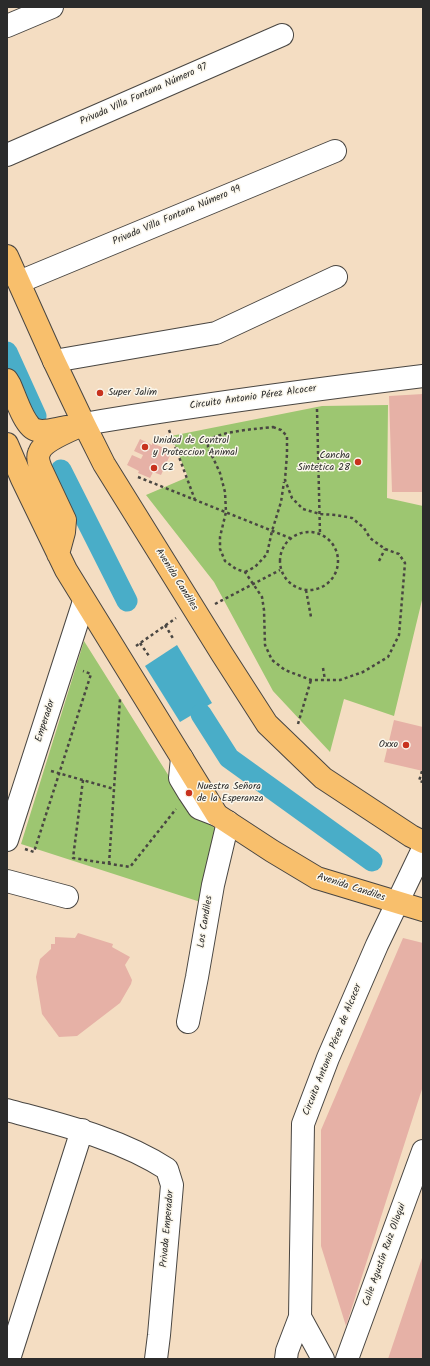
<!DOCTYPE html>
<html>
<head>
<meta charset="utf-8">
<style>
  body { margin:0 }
  #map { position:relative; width:430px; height:1366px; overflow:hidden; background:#f4ddc2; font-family:Kalam,sans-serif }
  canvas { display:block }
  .frame { position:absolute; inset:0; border:8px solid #2b2b2b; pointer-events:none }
</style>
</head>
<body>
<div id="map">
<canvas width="430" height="1366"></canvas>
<div class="frame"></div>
</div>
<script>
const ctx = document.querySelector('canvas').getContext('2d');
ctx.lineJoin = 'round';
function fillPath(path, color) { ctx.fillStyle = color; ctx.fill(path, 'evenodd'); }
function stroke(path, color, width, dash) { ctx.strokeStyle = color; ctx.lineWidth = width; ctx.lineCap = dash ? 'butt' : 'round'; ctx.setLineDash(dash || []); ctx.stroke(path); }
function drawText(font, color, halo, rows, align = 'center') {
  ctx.font = font + ' Kalam,sans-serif'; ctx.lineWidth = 3; ctx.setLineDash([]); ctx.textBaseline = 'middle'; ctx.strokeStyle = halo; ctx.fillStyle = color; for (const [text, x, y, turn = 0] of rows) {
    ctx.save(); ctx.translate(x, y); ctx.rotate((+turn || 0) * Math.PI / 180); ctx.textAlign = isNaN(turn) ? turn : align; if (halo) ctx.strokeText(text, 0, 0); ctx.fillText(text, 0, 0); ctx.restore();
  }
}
fillPath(new Path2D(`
  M388 405 387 498 423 506V596L394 716 344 699 330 752 273 691 214 582 146 495 188 477 171 436 322 406Z
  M84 641 187 805 231 842 219 908 21 844Z`), '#9dc671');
fillPath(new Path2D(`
  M177 645 212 703 180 722 145 666Z`), '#49adc8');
stroke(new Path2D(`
  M7 352 36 416
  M61 470 127 601
  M201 714 229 758 372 861`), '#49adc8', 21);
fillPath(new Path2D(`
  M423 394V492H392L389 396Z
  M140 439 152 445V443L164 448 163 450 171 453 161 475 153 472 150 478 138 473 139 471 127 465 132 455 141 459 143 455 134 451Z
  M394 720 423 727V771L384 762Z
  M78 933 113 944 112 947 130 957 125 965 132 980 131 984 120 1003 77 1036 59 1037 42 1014 36 977 40 959 51 949V944H55V937L75 938Z
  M403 938 423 943V1086L346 1326 321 1246V1130Z
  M423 1255V1359H388Z`), '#e6b1a6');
const minor = new Path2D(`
  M7 26 52 7
  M7 155 282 35
  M19 282 335 151
  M54 361 216 333 336 277
  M84 424C196 405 310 390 423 376
  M182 758 180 778 189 793 199 808 217 815
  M7 840 84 601
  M7 881 67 897
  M188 1022 197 977 213 885 228 822
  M7 1110C62 1125 119 1138 167 1169L172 1185 159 1335 156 1359
  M300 1317 323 1359
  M9 1359 82 1130
  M286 1359 287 1351 300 1317 303 1124 328 1058 377 945 423 849
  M347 1359 423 1151`);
const major = new Path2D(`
  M7 256 54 361 84 424 104 464 222 654 267 724 323 778 411 836 423 842
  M7 380 10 385C15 396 25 428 36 430 45 433 58 428 67 427
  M7 444 22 479 66 570 217 815 272 851 317 878 423 910
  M58 554 64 532 65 520 41 469C39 464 37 458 39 453 43 440 72 430 84 424`);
stroke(minor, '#494642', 24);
stroke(major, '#494642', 24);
stroke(new Path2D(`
  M317 409 320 534
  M273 427 281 430 287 436V454L285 480 292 498 303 509 320 514 336 515 352 518 364 528 370 538 385 549 399 554 405 563 399 635 388 657 363 672 340 680H311L285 670 272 660 265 645 264 610 262 597 245 572 236 569 225 561 220 549V537L226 512 225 492 220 473 208 447V441C219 431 257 429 273 427Z
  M169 430 195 500
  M138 477 290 538
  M280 561a29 29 0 1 1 58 0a29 29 0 1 1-58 0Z
  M379 561 385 549
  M245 572 255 567 267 554 272 531 281 502 284 482
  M306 590 311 617
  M215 604 280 570
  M165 625 174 640
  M140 643 149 656
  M136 646 176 618
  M323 668 325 680
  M298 724 311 680
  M51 771 114 789
  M422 771 419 781 423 782
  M83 780 73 858 130 867 176 809
  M25 849 34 852 91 674 83 671
  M109 864 120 699`), '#494642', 2.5, [3, 3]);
stroke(minor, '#fff', 22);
stroke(major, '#f8bf6c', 22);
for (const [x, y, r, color] of [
  [100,393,4,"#c8321e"],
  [145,447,4,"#c8321e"],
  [358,462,4,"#c8321e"],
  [154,468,4,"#c8321e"],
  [406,745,4,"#c8321e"],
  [189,793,4,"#c8321e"]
]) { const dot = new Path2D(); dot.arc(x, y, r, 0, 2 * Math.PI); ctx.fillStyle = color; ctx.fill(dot); stroke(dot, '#fbf7ec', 1.5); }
drawText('10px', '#2b2b2b', '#fbf7ec', [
  ["Privada Villa Fontana Número 97",144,95,-24],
  ["Privada Villa Fontana Número 99",177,216,-23],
  ["Circuito Antonio Pérez Alcocer",253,398,-8],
  ["Avenida Candiles",176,580,58],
  ["Emperador",46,721,-72],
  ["Avenida Candiles",351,888,18],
  ["Los Candiles",206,922,-81],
  ["Circuito Antonio Pérez de Alcocer",333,1050,-68],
  ["Privada Emperador",168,1229,-85],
  ["Calle Agustín Ruiz Olloqui",385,1255,-70]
]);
drawText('10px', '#2b2b2b', '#fbf7ec', [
  ["Super Jalím",108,393],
  ["Unidad de Control",153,441],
  ["y Proteccion Animal",153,453],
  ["Cancha",350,456,"right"],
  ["Sintetica 28",350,468,"right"],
  ["C2",162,468],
  ["Oxxo",398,745,"right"],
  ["Nuestra Señora",197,787],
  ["de la Esperanza",197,799]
], 'left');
</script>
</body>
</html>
